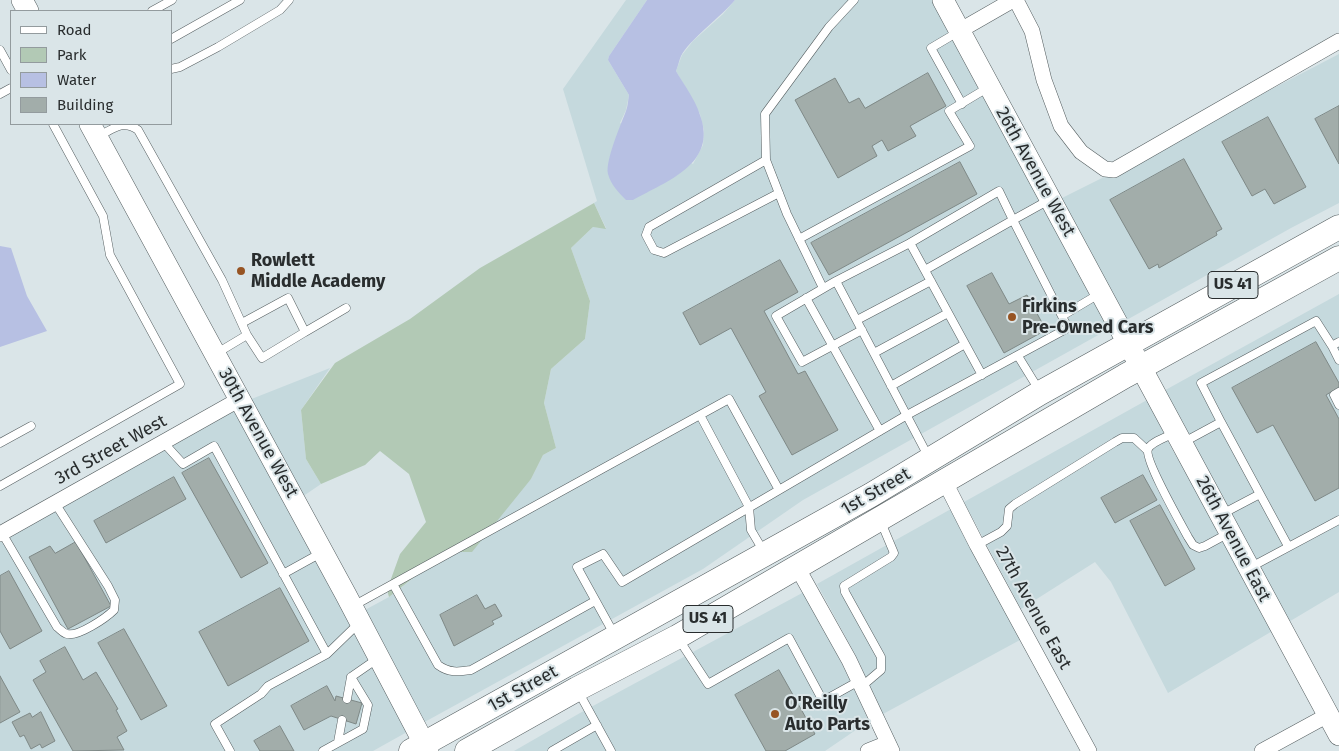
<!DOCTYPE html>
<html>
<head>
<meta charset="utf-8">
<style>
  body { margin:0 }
  #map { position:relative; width:1339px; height:751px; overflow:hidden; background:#dae5e8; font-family:"Fira Sans",sans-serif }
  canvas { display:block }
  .legend { position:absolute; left:10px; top:10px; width:162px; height:115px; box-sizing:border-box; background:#dae5e8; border:1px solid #939b9e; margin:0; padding:6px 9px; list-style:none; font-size:15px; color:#292d2e }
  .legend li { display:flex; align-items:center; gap:10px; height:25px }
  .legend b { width:25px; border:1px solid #939b9e }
</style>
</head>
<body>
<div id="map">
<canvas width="1339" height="751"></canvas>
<ul class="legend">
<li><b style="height:6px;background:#fff"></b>Road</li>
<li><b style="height:14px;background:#b2c9b5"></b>Park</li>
<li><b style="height:14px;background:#b7c0e3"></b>Water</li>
<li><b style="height:14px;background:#a2adaa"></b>Building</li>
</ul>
</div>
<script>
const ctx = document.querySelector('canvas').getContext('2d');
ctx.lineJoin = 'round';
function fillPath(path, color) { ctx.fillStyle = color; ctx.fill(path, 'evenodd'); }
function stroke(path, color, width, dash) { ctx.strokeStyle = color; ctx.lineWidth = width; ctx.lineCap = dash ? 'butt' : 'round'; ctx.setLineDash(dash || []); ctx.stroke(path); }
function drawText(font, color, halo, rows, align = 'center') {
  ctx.font = font + ' "Fira Sans",sans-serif'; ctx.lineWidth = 4; ctx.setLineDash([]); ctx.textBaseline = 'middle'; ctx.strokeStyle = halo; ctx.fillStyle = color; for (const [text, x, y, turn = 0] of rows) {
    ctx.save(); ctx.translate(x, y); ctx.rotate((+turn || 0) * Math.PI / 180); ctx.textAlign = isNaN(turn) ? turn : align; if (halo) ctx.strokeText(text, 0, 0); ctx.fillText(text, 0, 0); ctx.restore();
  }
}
fillPath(new Path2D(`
  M626 0H647L609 56 608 60 629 95 626 110 620 123 693 164 703 145 704 130 700 114 676 71 682 55 693 41 723 14 735 0H934L1109 329 803 500 703 569 421 724 363 611 389 597 447 552 531 479 543 455 556 448 544 403 551 369 585 339 590 301 571 248 593 227 606 228 594 203 597 201 563 89Z
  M1339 54V203L1291 228 1123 322 1058 200 1104 177H1113L1245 103Z
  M1339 294V592L1287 623 1160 393Z
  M330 368 301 410 306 459 321 484 302 497 249 400Z
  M1147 400 1172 449 1214 519 1274 630 1168 693 1111 582 1095 562 1021 609 964 502Z
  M236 409 407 732 373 751H0V541Z
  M951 509 1020 640 883 714 856 656 817 584Z
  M804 592 842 664 869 721 825 751H514L580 713Z`), '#c5d9dd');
fillPath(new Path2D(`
  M594 203 606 229 593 227 571 248 590 301 585 339 551 369 544 403 556 448 543 455 531 479 472 552H446L389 597 387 590 400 554 426 522 409 474 380 451 365 465 321 484 306 459 301 410 335 363 410 319 480 268Z`), '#b2c9b5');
fillPath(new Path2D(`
  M647 0H735C722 16 689 40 681 56 679 61 678 66 676 71 684 85 695 99 700 115 718 164 667 181 633 200H626C619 193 611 185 608 174 605 161 621 124 626 111 628 106 628 100 629 95L608 60 609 56Z
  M0 246 11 248 27 296 47 331 0 347Z`), '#b7c0e3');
const building = new Path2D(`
  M928 73 946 106 910 126 916 136 888 151 882 140 872 146 877 156 838 178 795 100 835 78 849 103 859 98 865 108Z
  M1339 106V164L1315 119Z
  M1268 117 1306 187 1274 204 1265 189 1252 196 1222 142Z
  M1184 159 1222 229 1216 232 1217 235 1159 268 1158 264 1149 269 1110 200Z
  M960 162 977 194 829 275 811 243Z
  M780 260 798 292 764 311 798 374 805 371 838 430 792 455 759 396 766 392 731 328 700 345 683 313Z
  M992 273 1009 304 1027 295 1046 330 1004 353 967 286Z
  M1316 342 1339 383V387L1326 395 1339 419V488L1315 501 1273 425 1257 433 1232 388Z
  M209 458 268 563 241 578 182 473Z
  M1143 475 1157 500 1115 523 1101 498Z
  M174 477 186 499 106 543 94 521Z
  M1160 505 1195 569 1165 586 1130 521Z
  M76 542 111 606 68 629 29 557 50 546 55 553Z
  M9 571 42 631 10 649 0 631V576Z
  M280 588 309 641 228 686 199 632Z
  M477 595 485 609 495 604 502 616 492 621 494 624 454 646 440 615Z
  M124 629 167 706 141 720 98 643Z
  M65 647 83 680 96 672 111 697 118 709 116 710 127 731 117 737 124 750 73 751 33 680 46 672 40 661Z
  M779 670 815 734 785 751H766L735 695Z
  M0 676 20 712 0 723Z
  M327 686 335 701 336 696 362 703 356 724 331 716 304 730 291 706Z
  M41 712 55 741 42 748 40 744 31 749 24 735 20 737 12 722 30 713 32 717Z
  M280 726 294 751H260L254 741Z`);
fillPath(building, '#a2adaa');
stroke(building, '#7f8987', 1);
const lane = new Path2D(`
  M152 11 172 0
  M958 32 931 48 962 104
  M171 39 240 0
  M0 50 11 70
  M171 69 180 67 218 47 280 10 289 0
  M0 94 11 88
  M99 136C113 129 123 119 138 130L222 280 247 335 217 353
  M766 160 649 227 646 235 654 250 664 253 779 193
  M799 239 970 146 949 111 989 87
  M910 243 999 191 1013 220 925 270
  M836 281 910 243 982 375
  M823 288 787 214 766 160 765 114 829 27 854 0
  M806 298 880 431
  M1062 316 1099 294
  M857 320 931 281
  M242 323 288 298 305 332 262 358 247 335
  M862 330 802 362 776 316 836 281 928 456
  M305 332 346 308
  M1332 346 1339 360
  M874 353 948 313
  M1018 356 1039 390
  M891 386 965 344
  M1339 392 1334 395 1339 405
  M700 415 749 507 751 530 764 552
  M1221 422 1288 546
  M1174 433C1167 437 1151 442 1148 449 1144 459 1181 524 1188 537L1193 545 1199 548 1205 546 1229 533
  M163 442 183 464 214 446 327 654
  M1184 442 1221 422 1201 383 1316 321 1332 346 1339 342
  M0 443 31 426
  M0 486 180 384 110 255 103 216 53 124
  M1222 514 1260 494
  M2 533 57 627C60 629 63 633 67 634 78 637 106 618 114 610L115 600 108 586 55 503
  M977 545 1001 532 1007 526 1009 509 1015 504 1115 442 1122 438H1134L1147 450
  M1251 567 1339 520
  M283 574 321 553
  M393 584 438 665C449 673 458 672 471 670L595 601
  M353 606 729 399 779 490
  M614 634 577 567 603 554 622 582 907 415 1068 328 1013 220 1049 200
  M678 638 708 684 789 638 823 701 859 681
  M861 687 881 670V657L845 592 844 586 891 557 894 553 881 522
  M578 691 611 751
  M347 699 351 677
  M338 742 342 720
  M230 751 215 724 261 694 268 686 327 654 359 623
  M323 751 363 729 368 705 351 677 377 659
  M552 751 597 725`);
const street = new Path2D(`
  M1016 0 1032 31 1044 80 1061 126 1081 152 1105 169 1114 170 1339 41
  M959 31 1013 0
  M945 482 977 545 1089 751
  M0 534 240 399
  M797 567 849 660 892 751
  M868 751 888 743
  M1262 751 1328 715`);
const secondary = new Path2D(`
  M22 0 28 11
  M943 0 1339 735
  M90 124 346 595 428 751`);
const primary = new Path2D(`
  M411 751 871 495 1040 393 1339 227
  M467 751 577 689 677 637 1125 376 1339 258`);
stroke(lane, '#555e60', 9);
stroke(street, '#555e60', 16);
stroke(secondary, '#555e60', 22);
stroke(primary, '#555e60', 25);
stroke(lane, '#fff', 8);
stroke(street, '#fff', 15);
stroke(secondary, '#fff', 21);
stroke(primary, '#fff', 24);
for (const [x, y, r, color] of [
  [241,271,5,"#975423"],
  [1012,317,5,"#975423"],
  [775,714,5,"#975423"]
]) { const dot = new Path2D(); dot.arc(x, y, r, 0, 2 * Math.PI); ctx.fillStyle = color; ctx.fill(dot); stroke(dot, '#dae5e8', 2); }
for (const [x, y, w] of [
  [1233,285,50],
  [708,619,50]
]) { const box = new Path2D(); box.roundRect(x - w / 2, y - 13.5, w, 27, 4); ctx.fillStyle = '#dae5e8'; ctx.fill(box); stroke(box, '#292d2e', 1); }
drawText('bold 16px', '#292d2e', null, [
  ["US 41",1233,285],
  ["US 41",708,619]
]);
drawText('18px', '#292d2e', '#dae5e8', [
  ["26th Avenue West",1035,172,61],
  ["30th Avenue West",258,433,61],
  ["3rd Street West",111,450,-29],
  ["1st Street",876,492,-30],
  ["26th Avenue East",1233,539,62],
  ["27th Avenue East",1033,608,61],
  ["1st Street",523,689,-29]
]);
drawText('bold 18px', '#292d2e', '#dae5e8', [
  ["Rowlett",251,261],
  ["Middle Academy",251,282],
  ["Firkins",1022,307],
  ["Pre-Owned Cars",1022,328],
  ["O'Reilly",785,704],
  ["Auto Parts",785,725]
], 'left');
</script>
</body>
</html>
